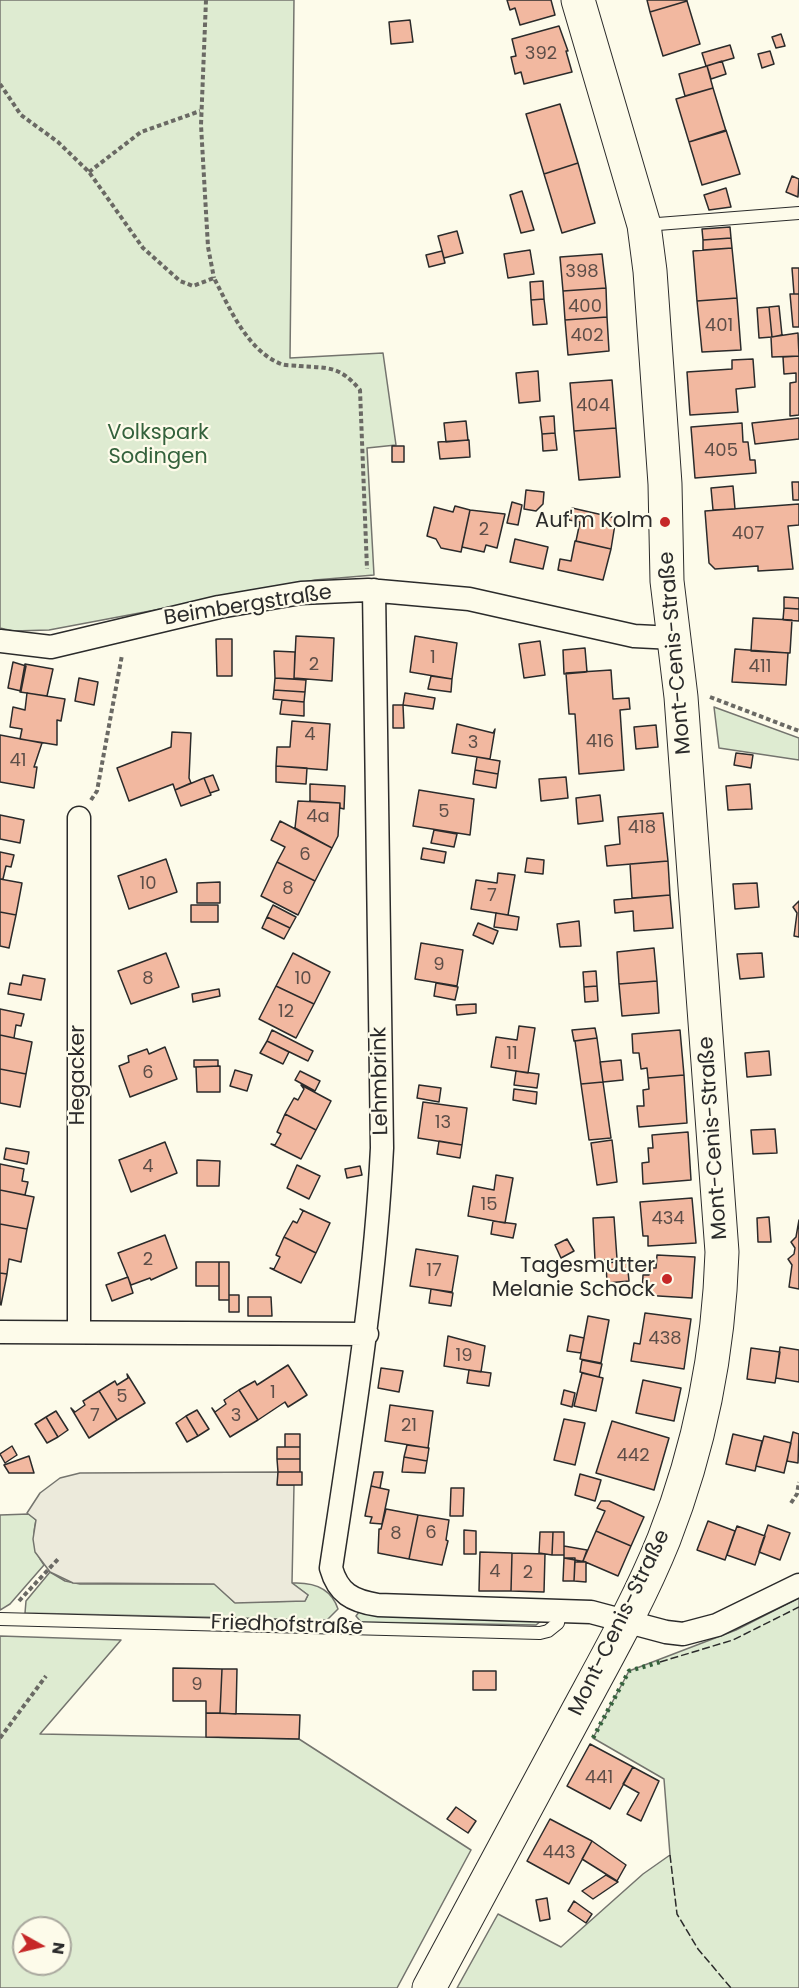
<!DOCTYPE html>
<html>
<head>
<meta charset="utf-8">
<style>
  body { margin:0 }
  #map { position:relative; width:799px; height:1988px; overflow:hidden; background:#fdfbea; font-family:Poppins,sans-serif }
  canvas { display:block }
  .north { position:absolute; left:12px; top:1916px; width:60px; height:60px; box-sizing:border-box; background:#fdfbea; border:2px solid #a9a89e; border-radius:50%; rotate:98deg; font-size:16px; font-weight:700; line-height:24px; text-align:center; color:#2b2b2b }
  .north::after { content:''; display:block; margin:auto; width:21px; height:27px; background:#c62828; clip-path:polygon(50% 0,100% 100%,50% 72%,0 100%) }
</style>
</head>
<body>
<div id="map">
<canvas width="799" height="1988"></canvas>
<div class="north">N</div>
</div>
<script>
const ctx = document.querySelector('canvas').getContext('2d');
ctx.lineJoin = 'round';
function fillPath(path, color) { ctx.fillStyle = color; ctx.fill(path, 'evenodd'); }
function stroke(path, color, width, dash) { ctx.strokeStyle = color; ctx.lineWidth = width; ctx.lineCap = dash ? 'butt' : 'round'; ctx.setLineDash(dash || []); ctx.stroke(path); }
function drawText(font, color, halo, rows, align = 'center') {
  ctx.font = font + ' Poppins,sans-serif'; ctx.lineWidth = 4.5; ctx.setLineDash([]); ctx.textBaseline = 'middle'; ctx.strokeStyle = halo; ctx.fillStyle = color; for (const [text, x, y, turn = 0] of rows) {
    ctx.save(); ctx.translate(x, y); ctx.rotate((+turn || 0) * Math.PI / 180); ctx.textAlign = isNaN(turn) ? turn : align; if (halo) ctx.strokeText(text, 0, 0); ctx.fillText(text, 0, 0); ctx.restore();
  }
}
const green = new Path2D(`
  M0 0H294L290 358 383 353 396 445 367 448 374 575 315 580 49 630 13 631 0 628Z
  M714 707 799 738V760L719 748Z
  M29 1514 36 1520C32 1538 33 1550 44 1565L10 1604 0 1610V1515Z
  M50 1572 65 1581 80 1584H215L234 1602H238L305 1601 308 1595 292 1583C312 1582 331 1587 338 1609L327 1620 25 1613 26 1601Z
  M799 1598V1988H457L498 1914 561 1947 643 1874 670 1855 664 1779 593 1738 629 1671 736 1630Z
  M359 1612 372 1615 541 1621 536 1625 361 1622 356 1616Z
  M0 1636 121 1640 40 1734 299 1739 471 1850 397 1988H0ZM24 1928H60V1964H24Z`);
fillPath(green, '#deebd1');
stroke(green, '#74746e', 1.5);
const parking = new Path2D(`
  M278 1472V1485H294L292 1583 308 1595 305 1601 235 1603 214 1584 73 1583 50 1572 35 1552 33 1539 36 1520 27 1513 40 1493 60 1478 80 1473Z`);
fillPath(parking, '#eceadb');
stroke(parking, '#74746e', 1.5);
const building = new Path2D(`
  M507 0H551L555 15 520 25 515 8 510 10Z
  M647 0H687V1L650 12Z
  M687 1 700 44 663 56 650 12Z
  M410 20 413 42 391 44 389 22Z
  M559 26 568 51H566L572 72 524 84 521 72 515 74 511 57 516 56 512 39Z
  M781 34 785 46 776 48 772 37Z
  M730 45 734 58 706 66 702 53Z
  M770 51 774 64 762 68 758 54Z
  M722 61 726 74 711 79 707 66Z
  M707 66 713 88 685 96 679 74Z
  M713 88 726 131 689 142 676 99Z
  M560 104 578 163 544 174 526 114Z
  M726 130 740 174 702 185 689 142Z
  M578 163 595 223 562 233 544 174Z
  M792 176 799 179 798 197 786 192Z
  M726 188 731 207 709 210 704 195Z
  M522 191 534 230 521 233 510 195Z
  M730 227 731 238 703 240 702 229Z
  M457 231 463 253 444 258 438 236Z
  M731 238 732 248 703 250V240Z
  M732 248 737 298 697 301 693 251Z
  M530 250 534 274 508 278 504 254Z
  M442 251 445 263 429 267 426 255Z
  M602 254 606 288 563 291 560 257Z
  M792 268H799V294H794Z
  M543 281 544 299 531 300 530 282Z
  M606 288 607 317 565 320 563 291Z
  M790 294H799V327H793Z
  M737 298 741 350 702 352 697 301Z
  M544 299 547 324 533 325 531 300Z
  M779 306 782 335 772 337 769 307Z
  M769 307 772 337 759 338 757 308Z
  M607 317 609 351 568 355 565 320Z
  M798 333 799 356 772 357 771 337Z
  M799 356V415L790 416V383L796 382V373L784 374 783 357Z
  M753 359 755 387 736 389 738 412 690 415 687 372 732 369V360Z
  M538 371 540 401 519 403 516 373Z
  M612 380 616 428 574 431 570 383Z
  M554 416 555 433 542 434 540 417Z
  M799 418V439L755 444 752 423Z
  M466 421 468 440 446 442 444 423Z
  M742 423 743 442H748L750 460H755L756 473 695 478 691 427Z
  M616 428 620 477 579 480 574 431Z
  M555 433 557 450 543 451 542 434Z
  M469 440 470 457 440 459 438 442Z
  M392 446H404V462H392Z
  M792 482H799V500H793Z
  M733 486 735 509 713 510 711 488Z
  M526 490 544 492 543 504 536 511 524 509Z
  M512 502 522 505 518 525 507 523Z
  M799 504V525L788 526 793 569 758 571V566L715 569 709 563 705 511Z
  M455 506 470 510 461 552 441 548 436 539 427 536 434 507 453 512Z
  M572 508 616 518 611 549 576 541 580 522 569 520Z
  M470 510 505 514 497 548 486 545 484 552 462 547Z
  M515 539 548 547 543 569 510 562Z
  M575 541 611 549 603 580 558 570 560 559 571 561Z
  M784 597 799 598V609L784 608Z
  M784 608 799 609V621L783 620Z
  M753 618 792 620 790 653 751 651Z
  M296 636 334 638 332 681 294 678Z
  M415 636 457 643 452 679 410 672Z
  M216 639H232V676H217Z
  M540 641 545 675 524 678 519 644Z
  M585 648 587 672 564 674 563 650Z
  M735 649 788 653 786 685 732 682Z
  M274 651 295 652 294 679 275 678Z
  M13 662 26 666 21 691 8 688Z
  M25 664 53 669 47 696 20 692Z
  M611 670 613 699 629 698 630 709 620 710 624 770 579 774 575 714H569L566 673Z
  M431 676 452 679 451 692 428 689Z
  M79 678 98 682 94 705 75 701Z
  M275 678 306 680 305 692 274 690Z
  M274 690 305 692 304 702 273 699Z
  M27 693 65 699 61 721 57 720V745L20 739 22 729 10 727 13 707 25 710Z
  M405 693 435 698 433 709 403 705Z
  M282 700 304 702V716L280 714Z
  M393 705H403L404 728H393Z
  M292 721 330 724 327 770 276 766 277 747H290Z
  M457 724 493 733 495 729 490 759 452 753Z
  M656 725 658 747 636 749 634 727Z
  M172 732 191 733 189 778 191 783 175 790 173 784 129 801 117 768 171 747Z
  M0 735 42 743 34 767H37L34 788 0 782Z
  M736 753 753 755 751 768 734 765Z
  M477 757 500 761 498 774 475 770Z
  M276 766 307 768 306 784 276 782Z
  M475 770 498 774 496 788 473 784Z
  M213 775 219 790 210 793 204 778Z
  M566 777 568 798 541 801 539 779Z
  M204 778 211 795 181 806 175 790Z
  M310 784 345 786 344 809 340 808V803L310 801Z
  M750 784 752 809 728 810 726 786Z
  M419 790 474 799 470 835 413 826Z
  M600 795 603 821 578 824 576 798Z
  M298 801 340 803 338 836 332 848 295 828Z
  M663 813 668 861 607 866 605 846 620 844 618 817Z
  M0 815 24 820 20 843 0 839Z
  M280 821 332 848 315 881 277 862 285 847 271 840Z
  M434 830 457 834 454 847 431 843Z
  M423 848 446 852 444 863 421 859Z
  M0 852 14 855 11 867 6 866 3 879H0Z
  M527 858 544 860 543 874 525 872Z
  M166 859 177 892 129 909 118 876Z
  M668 861 670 895 632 898 630 864Z
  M277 862 315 881 298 915 261 896Z
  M498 873 515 875 508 915 471 909 476 880 497 883Z
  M0 879 22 883 16 915 0 912Z
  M220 882V903H197V883Z
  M757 883 759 907 735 909 733 884Z
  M670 895 673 928 634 931 633 911 615 913 614 900Z
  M799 901V937L794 936 797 913 793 907Z
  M191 905H218V922H191Z
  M273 905 296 917 290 928 267 917Z
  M0 912 16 915 9 948 0 946Z
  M496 913 519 917 517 930 494 927Z
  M267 917 290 928 284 939 262 928Z
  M579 921 581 946 560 947 557 924Z
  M478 923 498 931 493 944 473 935Z
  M421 943 463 950 457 986 415 979Z
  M654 948 657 981 619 984 617 952Z
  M166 953 179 987 131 1004 118 971Z
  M293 953 330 972 314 1004 276 986Z
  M762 953 764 977 740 979 737 954Z
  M596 971 597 986 584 987 583 972Z
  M23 975 45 979 41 1000 8 994 10 983 21 985Z
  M657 981 659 1013 622 1016 619 984Z
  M436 983 458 987 455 1000 434 996Z
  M276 986 314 1004 296 1038 259 1019Z
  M597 986 598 1001 585 1002 584 987Z
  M219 989 220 996 193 1002 192 994Z
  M476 1004V1013L457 1015 456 1005Z
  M0 1009 24 1014 21 1026 16 1025 14 1038 0 1035Z
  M519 1026 535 1028 528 1073 491 1067 496 1037 517 1040Z
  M595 1028 597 1038 574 1041 572 1030Z
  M272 1030 313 1051 308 1061 267 1041Z
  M680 1030 684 1075 648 1078 647 1068 641 1069 639 1053H633L632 1034Z
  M0 1035 32 1042 26 1074 0 1069Z
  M597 1038 603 1082 581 1084 575 1041Z
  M267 1041 289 1052 283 1064 260 1053Z
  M165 1047 177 1079 130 1097 119 1066 129 1062 128 1056 147 1049 149 1054Z
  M769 1051 771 1075 747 1077 745 1053Z
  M194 1060H218V1066L194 1067Z
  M621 1060 623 1080 603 1082 600 1062Z
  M220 1066V1092H197L196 1067Z
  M0 1069 26 1074 20 1107 0 1103Z
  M235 1070 252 1075 247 1091 230 1086Z
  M300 1071 320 1081 315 1091 295 1080Z
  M516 1071 539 1074 537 1088 514 1085Z
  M684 1075 687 1123 639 1127 637 1106H644L643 1090 649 1089 648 1078Z
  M603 1082 611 1138 589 1140 581 1084Z
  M301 1085 331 1101 316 1130 285 1114 294 1098 298 1100 304 1089Z
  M419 1085 441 1088 439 1102 417 1098Z
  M514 1089 537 1092 536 1104 513 1100Z
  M423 1102 467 1108 462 1145 418 1138Z
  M285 1114 316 1130 301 1159 271 1144 275 1145 281 1134 277 1132Z
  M775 1129 777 1153 753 1154 751 1130Z
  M688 1132 691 1180 643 1184 642 1163 649 1162 648 1148H653L652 1135Z
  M612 1140 617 1182 597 1185 591 1143Z
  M439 1141 462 1145 460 1158 437 1154Z
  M165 1142 177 1173 131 1192 119 1160Z
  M6 1148 29 1152 27 1164 4 1159Z
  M197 1160 220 1161 219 1186H197Z
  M0 1164 24 1169 22 1181 28 1182 25 1195 0 1190Z
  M297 1165 320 1176 309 1199 287 1188Z
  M360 1166 362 1175 347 1178 345 1169Z
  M496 1175 513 1178 505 1223 468 1216 473 1186 494 1190Z
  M0 1190 34 1197 27 1229 0 1224Z
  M692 1198 696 1243 648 1246V1236H643L640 1202Z
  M300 1209 330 1223 316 1253 284 1237 293 1221 297 1223 303 1211Z
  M614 1217 617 1259 595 1261 593 1218Z
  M769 1217 771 1242H758L757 1218Z
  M799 1220V1289L789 1287 792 1265 788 1259 794 1254 795 1248 791 1242 796 1237Z
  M493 1221 516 1224 513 1238 491 1234Z
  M0 1224 27 1229 21 1262 9 1259 7 1274 0 1273Z
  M165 1235 177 1268 151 1280 150 1278 131 1285 118 1253Z
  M284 1237 316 1253 301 1283 270 1268 274 1269 280 1257 276 1255Z
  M567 1239 574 1251 561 1258 555 1245Z
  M416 1249 458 1256 452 1292 410 1286Z
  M657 1255 695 1257 692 1298 642 1295 643 1275H649L650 1268H656Z
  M627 1261 629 1281 607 1283 606 1263Z
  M196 1262H219V1286H196Z
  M219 1262H229V1300H219Z
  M0 1273 7 1274 1 1305 0 1304Z
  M128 1277 133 1293 112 1301 106 1285Z
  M431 1289 453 1293 451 1306 429 1303Z
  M229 1295H239V1312H229Z
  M248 1297H271L272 1316H248Z
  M645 1313 691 1319 684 1369 631 1361 634 1343 640 1344Z
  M588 1316 609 1320 601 1363 580 1359Z
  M570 1335 584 1338 581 1353 567 1351Z
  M448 1336 485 1346 481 1372 444 1366Z
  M780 1347 799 1350V1382L776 1378Z
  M751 1348 780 1352 775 1383 747 1379Z
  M582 1360 602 1364 599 1377 580 1372Z
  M288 1365 307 1395 288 1407 285 1402 258 1420 239 1390 255 1381 257 1385Z
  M381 1368 403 1371 399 1392 378 1388Z
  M469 1370 491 1373 489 1386 467 1383Z
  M582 1373 603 1378 596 1411 574 1406Z
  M127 1374 145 1403 117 1420 99 1391 115 1381 117 1385 128 1378Z
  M643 1380 681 1388 674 1421 636 1413Z
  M239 1390 258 1420 230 1437 212 1408 215 1412 226 1404 224 1400Z
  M564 1390 575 1393 572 1407 561 1404Z
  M99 1391 117 1420 89 1438 71 1408 75 1412 85 1405 83 1401Z
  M390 1405 433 1411 428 1448 385 1441Z
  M197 1410 209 1429 198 1436 186 1416Z
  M56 1411 68 1430 58 1437 46 1417Z
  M186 1416 198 1436 187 1442 176 1423Z
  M46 1417 58 1437 47 1443 35 1424Z
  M564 1419 585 1423 575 1465 554 1460Z
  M612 1421 669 1438 654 1490 596 1473Z
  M793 1432 799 1434 798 1463 787 1461Z
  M285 1434H300V1447H285Z
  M733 1434 762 1441 755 1471 726 1464Z
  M764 1436 791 1443 784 1473 756 1466Z
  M407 1445 429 1448 427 1461 404 1457Z
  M12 1446 17 1455 5 1463 0 1454Z
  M277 1447H300V1459H277Z
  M29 1456 34 1473H9L4 1465Z
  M404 1457 427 1461 425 1473 402 1472Z
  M277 1459H300V1472H278Z
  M278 1472H302V1485H277Z
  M374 1472H383L380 1488 371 1486Z
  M580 1474 601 1480 595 1501 575 1495Z
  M371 1486 389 1490 382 1524 370 1523 372 1517 365 1516Z
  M451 1488H464L463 1516H450Z
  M601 1501H609L644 1517 631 1546 596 1531 605 1511 597 1508Z
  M386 1509 418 1515 409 1559 378 1553 379 1529H381Z
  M418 1515 449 1520 446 1540 448 1541 442 1565 409 1559Z
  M708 1521 735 1531 725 1560 697 1550Z
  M768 1525 790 1533 780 1560 759 1552Z
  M737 1526 765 1536 755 1565 727 1555Z
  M464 1530 476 1531V1554H464Z
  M596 1531 631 1546 618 1576 583 1561Z
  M540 1532H553L552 1555 539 1553Z
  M553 1532H564V1555H552Z
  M564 1546 587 1550 583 1561 586 1562 564 1558Z
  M480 1552 512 1553 511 1591H479Z
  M512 1553 545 1554 544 1592 511 1591Z
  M564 1558H575L574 1581H563Z
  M575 1562H586V1582L574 1581Z
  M173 1668 222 1669 220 1713H206V1701H173Z
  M222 1669H237L236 1714 220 1713Z
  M473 1671H496V1690H473Z
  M206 1713 300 1715 299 1739 206 1737Z
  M590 1744 633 1767 610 1809 567 1786Z
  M633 1767 659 1781 641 1821 627 1814 639 1793 623 1784Z
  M456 1807 476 1821 468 1833 447 1819Z
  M550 1819 592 1841 569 1884 527 1861Z
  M592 1841 626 1865 617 1881 582 1859Z
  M606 1875 618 1882 593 1899 582 1891Z
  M547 1898 550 1919 540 1921 536 1900Z
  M574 1901 592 1914 586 1923 568 1911Z`);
fillPath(building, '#f2b8a0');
stroke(building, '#2b2b2b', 1.5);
const service = new Path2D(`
  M645 225 799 213
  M0 1619 540 1633 548 1631 558 1623 560 1610`);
const minor = new Path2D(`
  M374 590 382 1148C375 1290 352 1428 331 1568 338 1593 352 1601 378 1605L591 1612 666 1632 683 1634 717 1625 799 1585
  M0 641 51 647 219 607 301 593 368 590 469 599 634 636 674 638
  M0 1332 367 1334
  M79 1332V818`);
const secondary = new Path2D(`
  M429 1988C475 1903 521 1818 566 1733 600 1669 637 1606 664 1539 700 1447 719 1350 722 1252L681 697 667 581 665 484 650 271 644 225 578 0`);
stroke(service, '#2b2b2b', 14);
stroke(minor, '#2b2b2b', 25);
stroke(secondary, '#2b2b2b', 35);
stroke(new Path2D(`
  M206 0 201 125 208 247 214 278
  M0 84 21 115 58 142 89 172 143 248 180 281 193 286 214 278C230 309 247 350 281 364 286 366 294 365 299 366 329 368 340 366 360 390L367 569
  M89 172 141 132 200 111
  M710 697 799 731
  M91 800 97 791 122 655
  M791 1503 797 1494 799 1482
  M19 1601 59 1558
  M0 1738 46 1676`), '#6a6964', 4, [4.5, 3]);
stroke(service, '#fdfbea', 12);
stroke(minor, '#fdfbea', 22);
stroke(secondary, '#fdfbea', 33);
stroke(new Path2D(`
  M593 1738 629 1671 660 1662`), '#34623c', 4.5, [3, 4.5]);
stroke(new Path2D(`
  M660 1662 733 1640 799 1607
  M670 1855 677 1914 698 1949 731 1988`), '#2b2b2b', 1.5, [8, 3]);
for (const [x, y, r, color] of [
  [665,522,6,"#c62828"],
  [667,1279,6,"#c62828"]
]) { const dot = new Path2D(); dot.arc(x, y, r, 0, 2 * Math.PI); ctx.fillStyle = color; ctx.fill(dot); stroke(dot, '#fdfbea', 2); }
drawText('18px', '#5d4e48', null, [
  ["392",541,54],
  ["398",582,272],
  ["400",585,307],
  ["401",719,326],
  ["402",587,336],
  ["404",593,406],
  ["405",721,451],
  ["2",484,530],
  ["407",748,534],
  ["1",433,658],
  ["2",314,665],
  ["411",760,667],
  ["4",310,735],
  ["416",600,742],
  ["3",473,743],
  ["41",18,761],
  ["5",444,812],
  ["4a",318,817],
  ["418",642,828],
  ["6",305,855],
  ["10",148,884],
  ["8",288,889],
  ["7",492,896],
  ["9",439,965],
  ["8",148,979],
  ["10",303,979],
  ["12",286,1012],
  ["11",512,1054],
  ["6",148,1073],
  ["13",443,1123],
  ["4",148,1167],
  ["15",489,1205],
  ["434",668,1219],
  ["2",148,1260],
  ["17",434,1271],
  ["438",665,1339],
  ["19",464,1356],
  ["1",273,1393],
  ["5",122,1397],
  ["7",95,1416],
  ["3",236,1416],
  ["21",409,1426],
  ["442",633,1456],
  ["6",431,1533],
  ["8",396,1534],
  ["4",495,1572],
  ["2",528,1573],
  ["9",197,1685],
  ["441",599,1778],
  ["443",559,1853]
]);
drawText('21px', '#34623c', '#fdfbea', [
  ["Volkspark",158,434],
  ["Sodingen",158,458]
]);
drawText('21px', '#2b2b2b', '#fdfbea', [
  ["Auf'm Kolm",653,522],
  ["Tagesmutter",655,1267],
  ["Melanie Schock",655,1291]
], 'right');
drawText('21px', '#2b2b2b', '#fdfbea', [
  ["Beimbergstraße",248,606,-9],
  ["Mont-Cenis-Straße",676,653,-95],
  ["Hegacker",79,1075,-90],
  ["Lehmbrink",381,1081,-91],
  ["Mont-Cenis-Straße",714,1138,-94],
  ["Mont-Cenis-Straße",620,1623,-64],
  ["Friedhofstraße",287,1626,2]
]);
</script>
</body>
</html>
